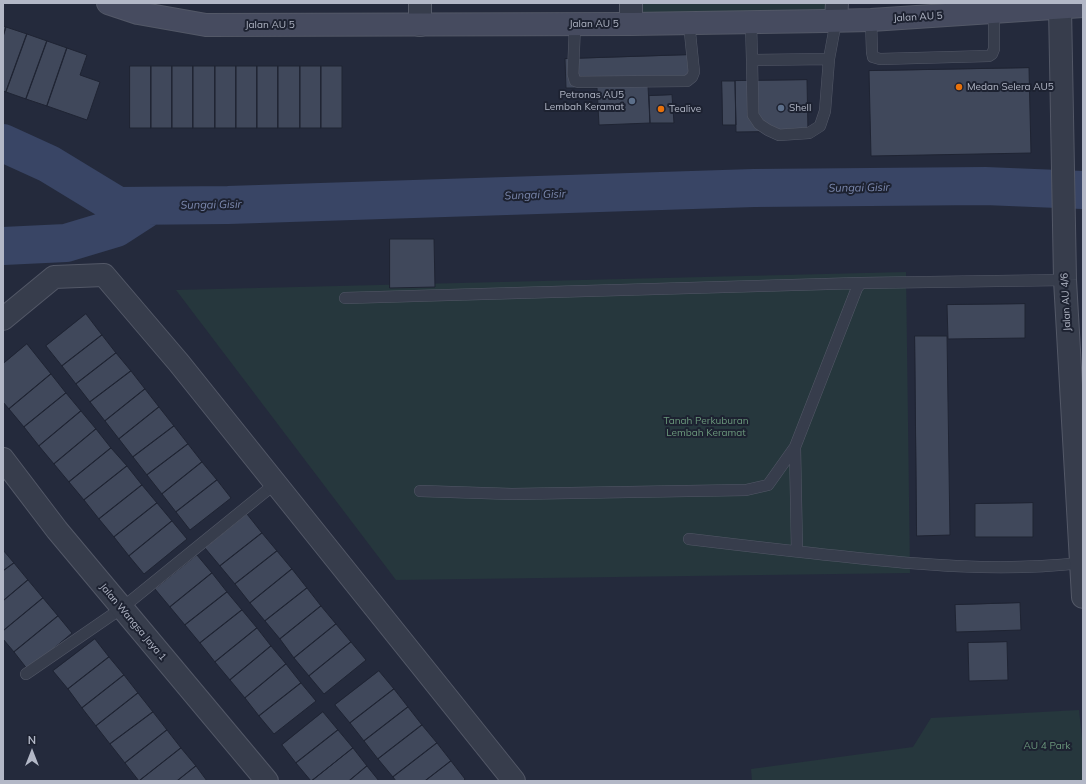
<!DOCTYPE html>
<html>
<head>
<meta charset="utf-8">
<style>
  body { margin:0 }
  #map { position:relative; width:1086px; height:784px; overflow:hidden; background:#242a3c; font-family:Mulish,sans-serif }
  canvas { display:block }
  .frame { position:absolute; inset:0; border:4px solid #b3b8c7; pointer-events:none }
  .north { position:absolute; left:12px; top:732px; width:40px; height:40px; -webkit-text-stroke:3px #1d2231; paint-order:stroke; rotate:0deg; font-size:11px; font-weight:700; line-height:16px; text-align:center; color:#b3b8c7 }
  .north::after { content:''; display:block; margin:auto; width:14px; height:18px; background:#b3b8c7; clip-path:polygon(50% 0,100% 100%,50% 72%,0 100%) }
</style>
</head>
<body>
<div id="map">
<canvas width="1086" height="784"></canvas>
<div class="frame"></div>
<div class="north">N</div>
</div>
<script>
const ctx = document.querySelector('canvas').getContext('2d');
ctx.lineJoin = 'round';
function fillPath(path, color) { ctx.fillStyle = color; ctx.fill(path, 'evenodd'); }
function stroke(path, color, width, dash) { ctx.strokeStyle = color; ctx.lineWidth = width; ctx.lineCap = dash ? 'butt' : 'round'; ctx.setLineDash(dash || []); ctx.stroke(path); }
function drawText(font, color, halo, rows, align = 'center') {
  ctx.font = font + ' Mulish,sans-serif'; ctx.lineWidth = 4; ctx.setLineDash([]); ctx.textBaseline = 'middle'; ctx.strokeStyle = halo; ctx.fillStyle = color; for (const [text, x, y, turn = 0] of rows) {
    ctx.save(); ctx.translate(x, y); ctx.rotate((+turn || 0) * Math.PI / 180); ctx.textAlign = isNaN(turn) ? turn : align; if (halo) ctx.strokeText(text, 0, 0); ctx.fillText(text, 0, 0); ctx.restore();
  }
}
fillPath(new Path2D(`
  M635 3H831V17H635Z
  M906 272 910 573 396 580 176 290Z
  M1079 710 1083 747V781H752L751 769 913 747 931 718Z`), '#26373d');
stroke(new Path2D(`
  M3 143 49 164 118 206 228 205 754 188 985 186 1083 190
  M3 246 66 243 116 228 150 206`), '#394565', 38);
const building = new Path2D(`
  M3 26 6 27 3 37Z
  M6 27 27 34 6 92 3 91V37Z
  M27 34 47 41 26 99 6 92Z
  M47 41 67 48 47 106 26 99Z
  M67 48 87 55 80 75 100 82 87 120 47 106Z
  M689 55 690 85 648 86 650 123 599 125 597 88H566L565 59Z
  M130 66H151V128H130Z
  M151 66H172V128H151Z
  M172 66H193V128H172Z
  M193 66H215V128H193Z
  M215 66H236V128H215Z
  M236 66H257V128H236Z
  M257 66H278V128H257Z
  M278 66H300V128H278Z
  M300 66H321V128H300Z
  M321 66H342V128H321Z
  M1029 68 1031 153 871 156 869 71Z
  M807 80 808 131 736 132 735 81Z
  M722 81H735L736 125H723Z
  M672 95 674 123H650L649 96Z
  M390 239H434L435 287 390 288Z
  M1025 304V338L948 339 947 305Z
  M86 314 102 335 62 366 46 346Z
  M102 335 116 353 76 384 62 366Z
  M915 336H947L950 535 917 536Z
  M27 344 51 374 9 409 3 402V364Z
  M116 353 131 371 90 402 76 384Z
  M131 371 145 389 105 421 90 402Z
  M51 374 66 393 24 427 9 409Z
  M145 389 159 407 119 439 105 421Z
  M66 393 81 411 39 446 24 427Z
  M159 407 174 426 133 457 119 439Z
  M81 411 96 429 54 464 39 446Z
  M174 426 188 444 147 475 133 457Z
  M96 429 111 448 69 482 54 464Z
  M188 444 202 462 162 494 147 475Z
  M111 448 127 466 84 500 69 482Z
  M202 462 217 480 176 512 162 494Z
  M127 466 142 485 99 519 84 500Z
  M217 480 231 498 190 530 176 512Z
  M142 485 157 503 114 537 99 519Z
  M157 503 172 521 129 556 114 537Z
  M1033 503V537H975V504Z
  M247 514 262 533 220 566 205 548Z
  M172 521 187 539 144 574 129 556Z
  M262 533 277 551 235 584 220 566Z
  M3 550 14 563 3 571Z
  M277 551 292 569 250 603 235 584Z
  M197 555 212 573 170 607 155 589Z
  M14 563 28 580 3 601V571Z
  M292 569 307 588 265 621 250 603Z
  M212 573 227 592 185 625 170 607Z
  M28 580 43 598 3 631V601Z
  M307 588 321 606 280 639 265 621Z
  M227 592 242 610 200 643 185 625Z
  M43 598 58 616 14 652 3 639V631Z
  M1020 603 1021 630 956 632 955 605Z
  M321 606 336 624 294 658 280 639Z
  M242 610 257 628 215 662 200 643Z
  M58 616 72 633 28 670 14 652Z
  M336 624 351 642 309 676 294 658Z
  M257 628 271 646 230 680 215 662Z
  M95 639 109 657 68 689 53 671Z
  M351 642 366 660 324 694 309 676Z
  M1007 642 1008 680 969 681 968 643Z
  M271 646 286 664 245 698 230 680Z
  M109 657 124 675 82 708 68 689Z
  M286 664 301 683 259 716 245 698Z
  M379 671 394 689 350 723 335 705Z
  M124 675 138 693 96 726 82 708Z
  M301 683 316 701 274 734 259 716Z
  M394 689 408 707 364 741 350 723Z
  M138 693 153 712 110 744 96 726Z
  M408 707 422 725 378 759 364 741Z
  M153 712 167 730 125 763 110 744Z
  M323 712 338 730 296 763 282 745Z
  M422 725 437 743 393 777 378 759Z
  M167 730 181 748 139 781 125 763Z
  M338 730 353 748 311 781 296 763Z
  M437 743 451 761 425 781H396L393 777Z
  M181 748 196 766 177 781H139Z
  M353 748 367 766 349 781H312Z
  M451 761 465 779 463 781H425Z
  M196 766 207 781H177Z
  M367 766 379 781H349Z`);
fillPath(building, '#40485b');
stroke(building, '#1f2433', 1);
const lane = new Path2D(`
  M871 20 872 52 873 57 880 59 989 56 992 54 994 49V12
  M751 23 752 60 829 59 836 21
  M575 24 573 74 575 81 579 82 687 81 692 77 694 72 689 23
  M752 60 753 115 759 124 768 130 779 135 809 133 820 126 825 111 829 59
  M345 298 861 283
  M795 447 797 551
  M420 491 512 494 746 490 768 485 795 447 857 288 861 283 1065 280
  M689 539C739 545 789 551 839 556 920 565 1000 572 1081 563
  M26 674 122 608 276 483`);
const street = new Path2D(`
  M420 3V25
  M1060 7 1065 280 1083 597
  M836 21 837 3
  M631 24V3
  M3 319 54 277 104 275 179 363 514 781
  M3 459 57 530 267 781`);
const secondary = new Path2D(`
  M108 3 138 13 206 25 631 24 825 21 871 20 1083 6`);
stroke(lane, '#535867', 12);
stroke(street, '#535867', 24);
stroke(secondary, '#535867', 24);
stroke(lane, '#373d4c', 11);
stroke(street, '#373d4c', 22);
stroke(secondary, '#464b5f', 22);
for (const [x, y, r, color] of [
  [959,87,4,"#e8710a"],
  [632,101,4,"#5c6f8a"],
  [781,108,4,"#5c6f8a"],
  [661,109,4,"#e8710a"]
]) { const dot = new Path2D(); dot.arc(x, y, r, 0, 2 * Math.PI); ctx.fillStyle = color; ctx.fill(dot); stroke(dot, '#1d2231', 1.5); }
drawText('10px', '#b3b8c7', '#1d2231', [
  ["Jalan AU 5",918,17,-3],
  ["Jalan AU 5",594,24],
  ["Jalan AU 5",270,25],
  ["Jalan AU 4/6",1066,302,-93],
  ["Jalan Wangsa Jaya 1",133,622,50]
]);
drawText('10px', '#b3b8c7', '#1d2231', [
  ["Medan Selera AU5",967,87],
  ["Petronas AU5",624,95,"right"],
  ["Lembah Keramat",624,107,"right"],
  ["Shell",789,108],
  ["Tealive",669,109]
], 'left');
drawText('10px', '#6b987c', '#1d2231', [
  ["Tanah Perkuburan",706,421],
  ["Lembah Keramat",706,433],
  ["AU 4 Park",1047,746]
]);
drawText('italic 11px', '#7c89af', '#1d2231', [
  ["Sungai Gisir",859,188,-1],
  ["Sungai Gisir",535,195,-2],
  ["Sungai Gisir",211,205,-1]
]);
</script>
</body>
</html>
